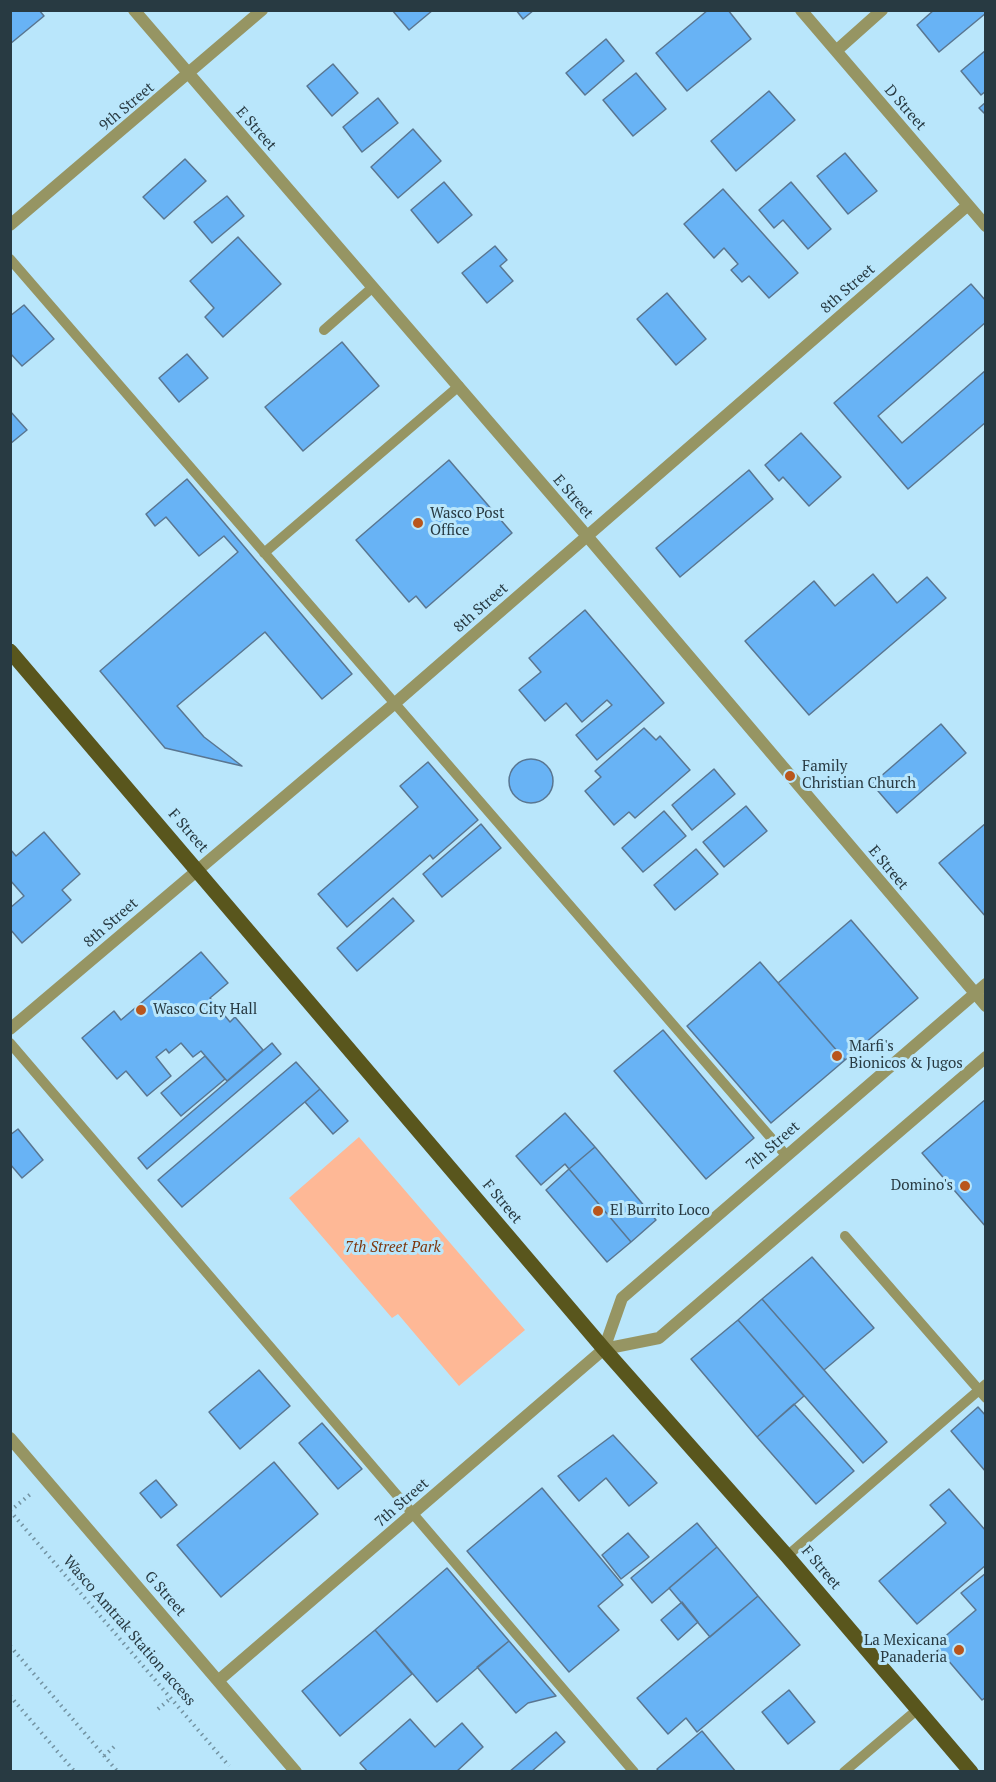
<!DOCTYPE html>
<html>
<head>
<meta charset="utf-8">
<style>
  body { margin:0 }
  #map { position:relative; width:996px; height:1782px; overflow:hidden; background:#b9e6fb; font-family:"PT Serif",serif }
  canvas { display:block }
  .frame { position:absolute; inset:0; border:12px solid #283a42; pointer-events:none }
</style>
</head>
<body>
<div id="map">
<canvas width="996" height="1782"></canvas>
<div class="frame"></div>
</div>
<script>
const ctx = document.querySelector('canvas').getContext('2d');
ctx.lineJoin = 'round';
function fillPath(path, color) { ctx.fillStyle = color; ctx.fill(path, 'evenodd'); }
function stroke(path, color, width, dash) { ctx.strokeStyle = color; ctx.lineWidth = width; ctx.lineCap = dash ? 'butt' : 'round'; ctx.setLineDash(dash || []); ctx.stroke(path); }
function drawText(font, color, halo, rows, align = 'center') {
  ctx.font = font + ' "PT Serif",serif'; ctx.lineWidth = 6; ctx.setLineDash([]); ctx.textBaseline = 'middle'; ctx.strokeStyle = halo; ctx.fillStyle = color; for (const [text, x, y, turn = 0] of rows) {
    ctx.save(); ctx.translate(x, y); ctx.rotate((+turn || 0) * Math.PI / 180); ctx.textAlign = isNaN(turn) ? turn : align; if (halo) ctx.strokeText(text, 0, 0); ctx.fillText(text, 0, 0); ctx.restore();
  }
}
fillPath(new Path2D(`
  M359 1137 525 1330 459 1386 398 1314 392 1318 289 1198Z`), '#feb896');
const building = new Path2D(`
  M10 10H39L44 16 10 44Z
  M392 10H433L409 30Z
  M516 10H534L523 19Z
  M708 10H728L751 39 687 91 656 53Z
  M934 10H986V13L939 52 917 25Z
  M606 39 624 61 585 95 566 73Z
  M986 50V91L981 95 961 71Z
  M333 64 358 93 332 116 307 86Z
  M636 73 666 109 633 136 603 100Z
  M769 91 795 120 736 171 711 141Z
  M378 98 398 123 362 152 343 127Z
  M986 102V115L979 108Z
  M413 129 441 161 398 198 371 167Z
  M845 153 877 191 848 214 817 176Z
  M185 159 206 181 164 219 143 197Z
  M444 182 472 215 438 243 411 210Z
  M791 182 831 229 808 249 783 220 774 228 759 210Z
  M723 189 798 273 769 298 749 276 742 282 731 270 738 264 724 248 714 258 684 224Z
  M227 196 244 216 212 243 194 222Z
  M238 237 281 284 223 337 205 317 214 308 190 281Z
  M495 246 507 260 500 266 513 281 487 303 462 273Z
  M971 284 986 301V322L878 416 902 443 986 370V422L908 489 834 403Z
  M667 293 706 339 676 365 637 319Z
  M24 305 54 339 22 366 10 353V316Z
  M342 342 379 386 303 451 265 407Z
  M187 354 208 378 179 402 159 378Z
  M10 411 27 430 10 444Z
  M801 433 841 477 809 506 783 477 779 481 765 465Z
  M449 460 512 533 426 608 416 596 409 602 356 540Z
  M749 470 773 499 680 577 656 548Z
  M187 479 352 674 322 699 265 632 177 706 204 737 242 766 165 748 100 671 238 552 224 536 199 556 166 517 155 526 146 514Z
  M873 574 897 603 927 577 946 598 809 715 745 641 814 581 835 606Z
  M585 610 664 703 597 760 576 735 612 705 607 700 582 722 566 703 545 721 519 690 541 672 529 658Z
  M941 724 966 753 897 813 872 784Z
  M644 728 656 740 660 736 690 770 635 818 629 812 614 825 585 791 601 777 595 771Z
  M509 781a22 22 0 1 1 44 0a22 22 0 1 1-44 0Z
  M428 762 478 820 433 859 430 855 347 927 318 894 418 807 400 786Z
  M714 769 735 794 692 830 672 805Z
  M746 806 767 831 724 867 703 842Z
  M664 811 686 836 643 872 622 848Z
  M986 823V917L939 863Z
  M481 824 501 848 442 897 423 874Z
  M44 832 80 874 62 890 71 900 22 943 10 929V908L24 896 10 880V849L16 856Z
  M696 849 718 874 675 910 654 885Z
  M393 898 414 921 357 971 337 948Z
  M851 920 918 998 845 1060 778 983Z
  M201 952 228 983 210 998 230 1022 235 1017 263 1050 227 1081 201 1051 193 1057 181 1043 169 1053 166 1049 156 1057 171 1076 147 1096 126 1071 117 1079 82 1038 114 1011 121 1020Z
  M760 962 845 1060 771 1123 687 1026Z
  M663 1030 754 1138 706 1179 614 1071Z
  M272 1043 281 1054 147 1169 138 1158Z
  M205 1056 225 1079 181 1116 161 1093Z
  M296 1062 320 1089 182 1207 158 1180Z
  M320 1089 348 1121 333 1134 305 1102Z
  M986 1099V1227L922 1153Z
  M565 1113 595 1147 569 1169 565 1164 541 1185 516 1156Z
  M18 1129 43 1160 22 1178 10 1164V1135Z
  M595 1147 656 1220 631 1242 569 1169Z
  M569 1169 631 1242 607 1262 546 1190Z
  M812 1257 874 1328 824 1370 762 1299Z
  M762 1299 887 1442 863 1463 738 1320Z
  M738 1320 804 1396 757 1437 691 1359Z
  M259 1370 290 1406 240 1449 209 1412Z
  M794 1404 854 1471 816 1504 757 1437Z
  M978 1407 986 1416V1472L951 1431Z
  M322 1423 362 1469 338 1489 299 1443Z
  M613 1435 657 1483 629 1506 606 1478 579 1501 558 1476Z
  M274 1462 318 1514 221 1597 177 1545Z
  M156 1480 177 1505 161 1518 140 1493Z
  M542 1488 623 1585 598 1606 619 1630 569 1672 467 1551Z
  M949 1489 986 1531V1565L917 1624 879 1581 946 1523 930 1505Z
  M697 1523 717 1547 652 1603 631 1578Z
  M628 1533 649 1557 621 1579 602 1555Z
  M717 1547 758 1596 710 1637 669 1588Z
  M447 1568 509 1641 437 1702 375 1630Z
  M986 1573V1697L982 1700 935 1645 976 1610 961 1593Z
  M758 1596 800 1645 697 1732 686 1718 668 1734 637 1698Z
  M682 1602 698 1622 678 1640 661 1620Z
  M375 1630 412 1674 340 1736 302 1691Z
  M509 1641 556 1696 528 1703 516 1713 477 1667Z
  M789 1690 815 1722 788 1744 762 1712Z
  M410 1719 435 1747 462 1723 483 1747 456 1772H368L360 1763Z
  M702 1731 736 1772H659L657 1769Z
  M556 1732 565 1742 531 1772H509Z`);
fillPath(building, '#68b3f5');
stroke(building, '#597691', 1.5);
stroke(new Path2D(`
  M10 1511 229 1766
  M10 1511 33 1492
  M10 1646 118 1772
  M10 1696 75 1772
  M158 1709 171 1698
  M104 1756 116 1745`), '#7393a2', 4, [1.5, 4.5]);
stroke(new Path2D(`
  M10 259 785 1154
  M324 330 373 287
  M264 553 459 386
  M10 1043 634 1772
  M845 1236 986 1398
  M787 1556 986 1384
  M844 1772 918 1709`), '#969563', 10);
stroke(new Path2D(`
  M134 10 587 536 986 1006
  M801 10 986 226
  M836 51 882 10
  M10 225 262 10
  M10 1029 394 704 968 205
  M10 1438 296 1772`), '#969563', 12);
stroke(new Path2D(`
  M604 1349 622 1298 986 984
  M219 1680 604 1349 659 1338 986 1057`), '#969563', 12);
stroke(new Path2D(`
  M10 651 604 1349 787 1556 971 1772`), '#59561d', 15);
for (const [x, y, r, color] of [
  [418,523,6,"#b9561c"],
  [790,776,6,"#b9561c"],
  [141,1010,6,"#b9561c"],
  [837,1056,6,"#b9561c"],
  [965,1186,6,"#b9561c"],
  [598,1211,6,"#b9561c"],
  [959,1650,6,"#b9561c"]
]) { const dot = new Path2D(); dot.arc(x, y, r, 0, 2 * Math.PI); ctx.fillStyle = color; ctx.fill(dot); stroke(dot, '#b9e6fb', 2); }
drawText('15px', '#283a42', '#b9e6fb', [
  ["9th Street",127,107,-40],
  ["D Street",905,108,49],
  ["E Street",256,129,49],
  ["8th Street",848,289,-41],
  ["E Street",573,497,49],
  ["8th Street",481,608,-41],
  ["F Street",188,831,49],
  ["E Street",888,868,50],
  ["8th Street",111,923,-41],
  ["7th Street",773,1146,-41],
  ["F Street",502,1202,50],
  ["7th Street",402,1503,-41],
  ["F Street",821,1568,50],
  ["G Street",165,1594,49],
  ["Wasco Amtrak Station access",129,1631,49]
]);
drawText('15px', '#283a42', '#b9e6fb', [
  ["Wasco Post",430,514],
  ["Office",430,531],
  ["Family",802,767],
  ["Christian Church",802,784],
  ["Wasco City Hall",153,1010],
  ["Marfi's",849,1047],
  ["Bionicos & Jugos",849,1064],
  ["Domino's",953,1186,"right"],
  ["El Burrito Loco",610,1211],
  ["La Mexicana",947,1641,"right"],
  ["Panaderia",947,1658,"right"]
], 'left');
drawText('italic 15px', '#7d370e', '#b9e6fb', [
  ["7th Street Park",393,1248]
]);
</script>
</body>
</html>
